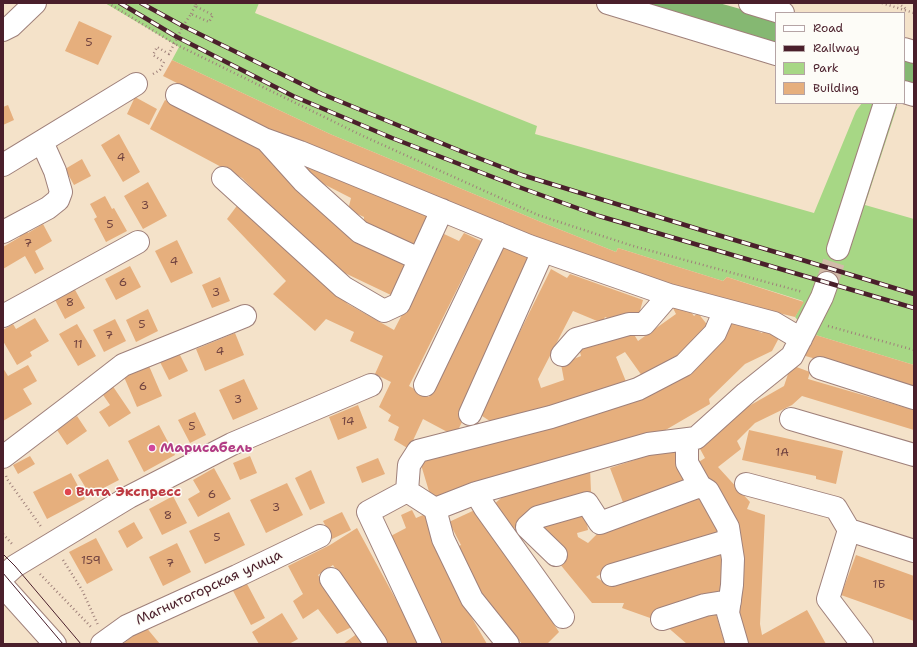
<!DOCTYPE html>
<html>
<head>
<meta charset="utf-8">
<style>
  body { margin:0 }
  #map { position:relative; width:917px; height:647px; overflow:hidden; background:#f4e2c9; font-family:"Shantell Sans",sans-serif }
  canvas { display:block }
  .frame { position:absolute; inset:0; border:4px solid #4a1f2b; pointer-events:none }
  .legend { position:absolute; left:775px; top:12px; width:130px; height:92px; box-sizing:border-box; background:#fdfcf7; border:1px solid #b5a4a5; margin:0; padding:5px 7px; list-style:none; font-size:12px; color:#4a1f2b }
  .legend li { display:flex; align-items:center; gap:8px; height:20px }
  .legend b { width:20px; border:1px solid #b5a4a5 }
</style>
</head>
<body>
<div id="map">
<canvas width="917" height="647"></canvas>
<div class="frame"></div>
<ul class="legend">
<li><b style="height:5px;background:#fff"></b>Road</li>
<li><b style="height:5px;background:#4a1f2b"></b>Railway</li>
<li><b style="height:11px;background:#a7d785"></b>Park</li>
<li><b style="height:11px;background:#e6af7d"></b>Building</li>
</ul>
</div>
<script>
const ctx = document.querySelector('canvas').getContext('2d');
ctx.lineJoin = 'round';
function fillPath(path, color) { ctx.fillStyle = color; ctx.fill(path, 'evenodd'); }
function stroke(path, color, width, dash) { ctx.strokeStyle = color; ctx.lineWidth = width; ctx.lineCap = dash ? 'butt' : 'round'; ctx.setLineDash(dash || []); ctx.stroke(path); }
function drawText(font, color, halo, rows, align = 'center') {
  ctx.font = font + ' "Shantell Sans",sans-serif'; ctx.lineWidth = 3; ctx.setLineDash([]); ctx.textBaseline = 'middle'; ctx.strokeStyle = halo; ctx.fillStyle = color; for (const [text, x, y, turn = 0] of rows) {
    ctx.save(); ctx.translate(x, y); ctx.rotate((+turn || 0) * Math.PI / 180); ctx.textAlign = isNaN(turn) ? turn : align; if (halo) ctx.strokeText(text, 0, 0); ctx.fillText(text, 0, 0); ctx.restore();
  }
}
fillPath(new Path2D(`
  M105 3H259L255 13 537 126 535 134 814 213 856 111 862 103H884L897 107 865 205 914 219V365L809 333 795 317 803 301 727 277 723 281 618 248 616 252 541 222 330 134 172 60 179 47Z`), '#a7d785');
fillPath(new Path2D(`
  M643 3H719L776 19V43Z
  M904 60 914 63V86L904 82Z`), '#85b872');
fillPath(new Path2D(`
  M79 21 112 36 98 65 65 51Z
  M172 60 330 134 541 222 616 252 618 248 723 281 727 277 804 302 795 317 637 278 299 144 163 76Z
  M135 97 157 109 149 125 127 114Z
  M165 100 256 143 409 264 393 296 328 265 242 178 150 129Z
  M8 105 14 120 3 125V107Z
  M119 134 140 172 123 182 101 145Z
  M82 159 91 176 74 185 65 169Z
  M311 159 432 215 417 247 364 227V217L348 210 351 198 304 174Z
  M148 182 167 216 143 229 124 196Z
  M105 196 112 209 114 208 127 231 106 242 94 219 97 217 90 204Z
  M239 203 348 304 394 330 444 234 459 241 464 233 481 241 409 386 429 397 502 244 533 259 458 414 464 418 455 436 423 419 409 449 394 440 399 427 388 421 391 415 379 407 391 382 375 374 383 356 350 341 354 332 326 319 315 331 273 294 286 281 227 219Z
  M43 224 52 241 35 251 44 269 35 274 25 256 3 269V247L20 237 17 231 25 226 28 233Z
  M177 240 193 273 171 283 155 251Z
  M130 266 141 287 116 300 105 279Z
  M551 269 567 278 570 274 643 300 638 318 622 314 620 323 605 317 602 323 573 311 538 379 541 388 564 380 561 364 581 356 579 348 630 328 638 341 676 314 673 308 684 303 694 316 698 313 709 327 685 354 645 380 625 352 616 357 627 384 496 425 479 414Z
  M220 277 230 301 212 308 202 285Z
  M74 288 85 308 65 319 54 298Z
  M148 309 158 331 136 342 126 320Z
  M35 318 49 341 30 352 32 356 17 365 3 341V330L13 324 16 329Z
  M115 319 126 341 104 352 93 330Z
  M734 319 762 333 767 326 780 336 772 351 745 364 709 399 710 404 657 435 431 498 419 458 686 371Z
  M77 324 96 356 78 366 59 334Z
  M235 333 244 355 205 371 196 349Z
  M809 333 914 365V387L802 355Z
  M178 351 188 371 169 380 159 360Z
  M28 365 37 381 23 389 32 404 3 421V368L8 376Z
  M791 365 810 372 808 379 914 410V430L802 396 792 405 755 423 737 441 741 449 718 467 750 502 747 509 765 515 760 624 762 635 807 610 826 644H743L738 622 740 532 694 465 705 458 699 447 744 404 749 406 784 386Z
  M149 366 162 396 137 407 124 377Z
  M244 379 258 409 233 420 219 390Z
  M112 385 131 413 109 427 99 412 110 405 101 392Z
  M358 405 367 428 338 440 329 417Z
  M195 412 206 435 190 443 178 420Z
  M77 416 87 431 67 445 57 430Z
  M159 425 175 455 144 472 128 441Z
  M749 430 843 451 836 484 816 479V476L742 460Z
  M674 447 689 481 624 505 610 468Z
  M30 456 35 464 18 474 13 465Z
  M250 456 257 473 240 480 233 463Z
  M378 458 385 474 362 483 356 467Z
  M108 459 119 480 90 495 78 475Z
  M214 468 231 499 198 517 188 499 200 492 193 480Z
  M590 468 591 492 534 511 514 529 492 506 508 492Z
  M311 470 325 503 310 510 295 478Z
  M71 473 85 499 47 519 33 492Z
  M287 483 303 515 266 533 250 500Z
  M707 495 726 532 610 568 596 577 609 586 721 550 726 592 653 619 622 608 624 603H592L559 563 535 526 585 511 588 530 577 533 578 537 588 543 598 533Z
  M173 496 187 523 162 535 149 509Z
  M479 508 559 632 547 644H522L476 586 453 549 461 545 449 522Z
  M412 510 416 518 428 513 465 606 487 644H436L387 538 406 528 401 515Z
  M229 512 245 545 205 564 189 531Z
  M342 512 351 530 332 539 323 521Z
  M134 522 143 538 127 548 118 531Z
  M357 528 420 644H385L333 565 318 575 354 626 337 634 318 609 303 619 293 601 303 594 288 566 330 545Z
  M96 538 113 570 87 584 69 552Z
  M177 543 191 572 163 586 149 557Z
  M856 555 914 576V621L841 595Z
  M246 582 265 618 251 625 232 589Z
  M715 611 725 644H687L665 625 682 619 684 624Z
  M282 613 298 639 289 644H259L252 632Z
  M145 626 160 644H123Z
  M358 633 367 644H343Z`), '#e6af7d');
stroke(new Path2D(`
  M827 283 838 249`), '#d2bba9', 22, [22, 11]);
const minor = new Path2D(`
  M3 30 11 26 35 3
  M177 95 264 139 300 152 529 246 669 295 774 323 801 339
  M267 141 303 181 360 232 419 259
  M3 165 136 84
  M223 178 343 287 384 311 399 304 442 210
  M3 232 48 208 58 200 61 192 55 171 42 142
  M838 249 885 103
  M3 316 138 242
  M562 355 576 339 629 324H644L669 295
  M820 368 914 398
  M425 385 498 233
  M470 414 543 251
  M791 419 914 455
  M687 440V463L700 486 708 491 728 527 733 559 732 585 728 613 737 644
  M3 457 70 406 123 365 245 316
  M746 484 836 508 849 530
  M407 491 435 509 476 493 648 444 696 438 746 393 792 356 822 297 827 283
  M407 491 409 465 418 451 551 417 638 389 684 365 715 333 725 310
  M407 491 368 512 430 644
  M476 493 485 508 563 617
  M435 509 443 539 472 599 508 644
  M556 555 527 527 538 517 587 503 600 523 700 486
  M612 575 730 540
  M3 577 15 566 129 497 232 444 371 385
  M331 579 376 644
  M3 586 55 644
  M662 619 705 605 730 601
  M102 644 127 626 237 576 320 536
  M862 644 828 599 849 530 914 551`);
const major = new Path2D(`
  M608 3 776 54
  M750 3 783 13
  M904 49 914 52
  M904 92 914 95`);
stroke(minor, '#9f807a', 24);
stroke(major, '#9f807a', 24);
stroke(new Path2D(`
  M108 3 175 44 363 136 538 215 633 246 803 292
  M882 3 914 13
  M898 3 906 9
  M191 14 195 6
  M153 74 160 70 164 62 153 55 157 47 169 54 183 26 191 14 209 22 213 15 195 6 196 3
  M828 326 914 350
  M6 476 7 479 42 528
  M3 534 13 545
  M63 560 82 590 98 625
  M40 574 92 628`), '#9f807a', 2.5, [1, 3]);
stroke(minor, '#fff', 22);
stroke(major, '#fff', 22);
stroke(new Path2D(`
  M3 554 15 566 81 644
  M3 573 63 644`), '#4a1f2b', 1);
const rail = new Path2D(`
  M120 3 177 37 293 96 392 138 516 186 599 216 914 308
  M141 3 183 26 322 94 463 152 522 175 711 233 799 259 914 294`);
stroke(rail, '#4a1f2b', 4.5);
stroke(rail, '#fdfcf7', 3, [9]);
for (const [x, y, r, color] of [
  [152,448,4,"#d1479c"],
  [68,492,4,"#e0444e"]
]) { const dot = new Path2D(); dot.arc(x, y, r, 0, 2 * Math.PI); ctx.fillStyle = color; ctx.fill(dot); stroke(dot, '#fdfcf7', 1.5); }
drawText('12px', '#714340', null, [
  ["5",89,43],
  ["4",121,158],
  ["3",145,206],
  ["5",110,225],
  ["7",28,244],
  ["4",174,262],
  ["6",123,283],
  ["3",216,293],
  ["8",70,303],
  ["5",142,325],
  ["7",109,336],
  ["11",78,345],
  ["4",220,352],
  ["6",143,387],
  ["3",238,400],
  ["14",348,422],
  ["5",192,427],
  ["1А",782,453],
  ["6",212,495],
  ["3",276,508],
  ["8",168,516],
  ["5",217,538],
  ["159",91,561],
  ["7",170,564],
  ["1Б",879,585]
]);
drawText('bold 14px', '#b23c85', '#fdfcf7', [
  ["Марисабель",160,448]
], 'left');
drawText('bold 14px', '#be3a42', '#fdfcf7', [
  ["Вита Экспресс",76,492]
], 'left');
drawText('14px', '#4a1f2b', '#fdfcf7', [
  ["Магнитогорская улица",209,588,-25]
]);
</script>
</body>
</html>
